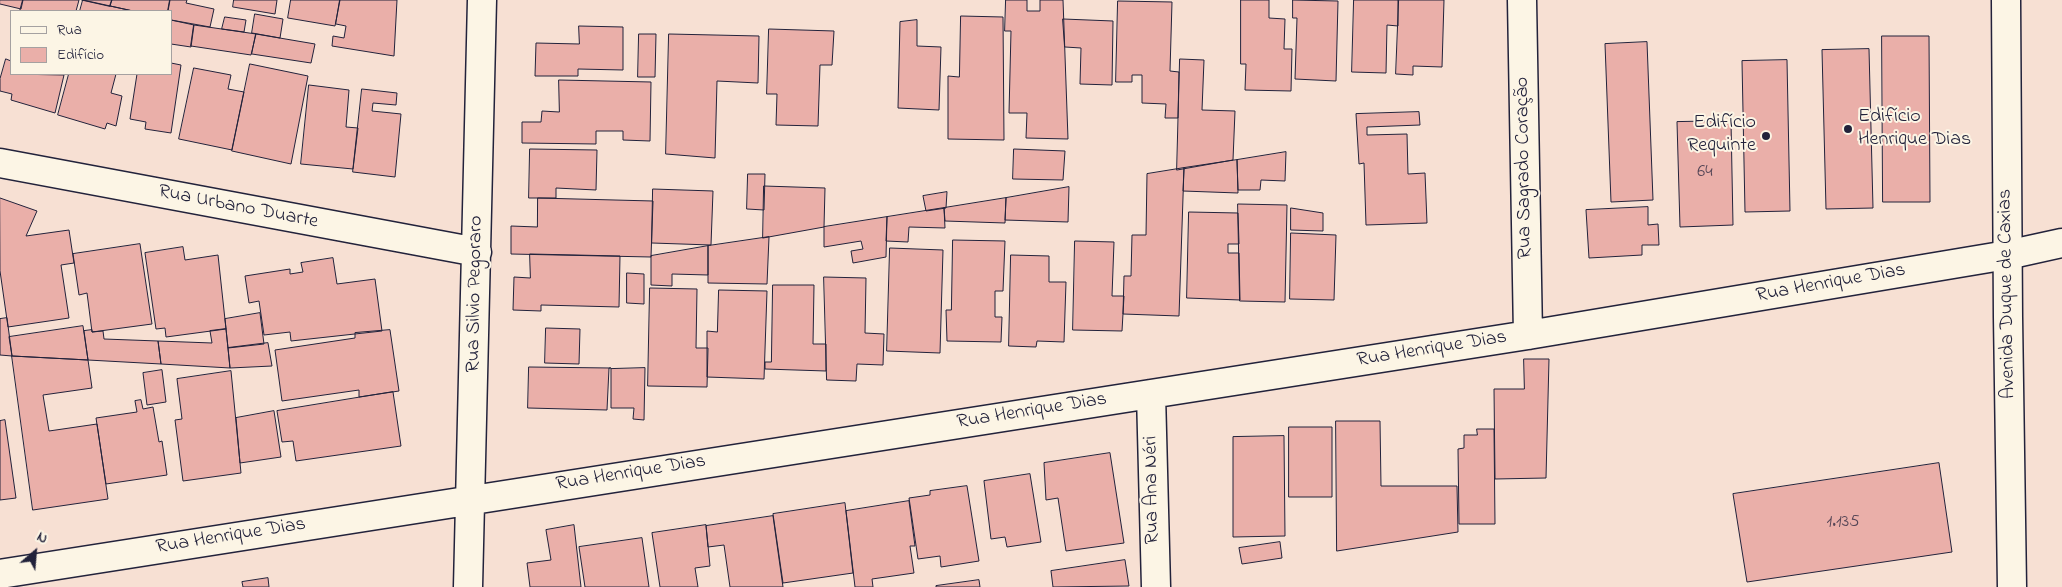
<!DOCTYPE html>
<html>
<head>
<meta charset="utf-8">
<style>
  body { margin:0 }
  #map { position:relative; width:2062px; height:587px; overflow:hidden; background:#f7e0d3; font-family:"Indie Flower",sans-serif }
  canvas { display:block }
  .legend { position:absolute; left:10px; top:10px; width:162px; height:65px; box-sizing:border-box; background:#fcf5e5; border:1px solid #a5a1a1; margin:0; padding:6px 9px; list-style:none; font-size:15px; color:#22223b }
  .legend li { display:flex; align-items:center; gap:10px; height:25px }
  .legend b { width:25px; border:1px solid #a5a1a1 }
  .north { position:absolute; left:10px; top:527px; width:50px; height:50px; -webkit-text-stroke:4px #fcf5e5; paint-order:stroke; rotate:27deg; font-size:14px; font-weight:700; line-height:20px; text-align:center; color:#22223b }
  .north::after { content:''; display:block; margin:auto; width:18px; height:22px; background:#22223b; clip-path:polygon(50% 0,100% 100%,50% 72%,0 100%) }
</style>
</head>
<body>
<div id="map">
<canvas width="2062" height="587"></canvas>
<ul class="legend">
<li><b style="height:6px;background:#fcf5e5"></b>Rua</li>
<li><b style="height:14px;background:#eaafa9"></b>Edifício</li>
</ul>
<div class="north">N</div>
</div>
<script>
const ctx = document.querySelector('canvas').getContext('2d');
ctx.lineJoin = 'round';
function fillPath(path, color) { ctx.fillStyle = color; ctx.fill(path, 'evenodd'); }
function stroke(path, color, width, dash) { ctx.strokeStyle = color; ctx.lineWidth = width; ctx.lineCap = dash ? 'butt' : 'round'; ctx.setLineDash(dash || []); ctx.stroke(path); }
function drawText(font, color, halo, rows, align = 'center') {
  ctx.font = font + ' "Indie Flower",sans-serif'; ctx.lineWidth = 4; ctx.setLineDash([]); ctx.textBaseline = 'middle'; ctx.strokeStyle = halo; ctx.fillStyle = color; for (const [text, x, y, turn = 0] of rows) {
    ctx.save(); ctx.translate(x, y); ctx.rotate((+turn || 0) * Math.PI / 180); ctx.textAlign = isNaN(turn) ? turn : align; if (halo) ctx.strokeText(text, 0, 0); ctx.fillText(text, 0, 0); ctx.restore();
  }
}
const building = new Path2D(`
  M0 0H23L21 9 0 4Z
  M23 0H79L76 11H20Z
  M82 0H112L110 6Z
  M83 0 133 11H80Z
  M112 0H170L168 11H133L110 6Z
  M170 0H187L186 3 214 9 210 27 171 20V11H168Z
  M234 0H277L275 14 233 7Z
  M291 0H340L335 26 288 18Z
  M340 0H397L394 56 332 46 333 36 344 38 346 26 336 24Z
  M1006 0H1027V11H1040V0H1063L1068 139 1026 138 1027 113H1009L1011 31H1005Z
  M1241 0H1269V18L1285 19 1284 49H1292L1291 91 1245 90 1246 64H1241Z
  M1293 0 1338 1 1336 81 1295 79 1297 18H1293Z
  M1354 0H1398V26L1387 25 1386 73 1352 72Z
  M1399 0H1444L1442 67 1413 66V75L1396 74Z
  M1118 1 1172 2 1170 71 1179 72 1178 118H1165L1166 104 1142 103V75H1132V82H1116Z
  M255 14 283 19 280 38 252 33Z
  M961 16 1003 17 1004 140 948 139V76L959 77Z
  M225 17 246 20 244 32 222 29Z
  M1063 19 1113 21 1112 85 1080 84 1081 48 1065 47Z
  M171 20 194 25 191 47 171 44Z
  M917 20V46L941 47 939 110 898 108 900 22Z
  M194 25 256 34 251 55 191 46Z
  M579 26 623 27V70L578 69V76H535L536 43 579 44Z
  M769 29 834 31 832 65H820L818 126 776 125 777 94H767Z
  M256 34 315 44 311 63 252 54Z
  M639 34H656L655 77H638Z
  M669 34 759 36 758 83 717 81 715 158 666 154Z
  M1882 36H1929L1930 202H1883Z
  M1647 42 1653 200 1611 202 1605 44Z
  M1869 49 1873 208 1826 209 1822 50Z
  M6 59 11 61V74L64 75 55 113 11 100 12 94 0 91V79Z
  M1180 59 1204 60 1202 110 1235 111 1233 160 1177 170Z
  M1787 60 1790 211 1745 212 1742 61Z
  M171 63 181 65 171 133 145 129 146 122 130 119 137 74H171Z
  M250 64 308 76 291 164 232 151Z
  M194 68 231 75 228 89 244 92 232 150 179 139Z
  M69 74H116L111 93 122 96 116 126 107 123 105 129 58 115Z
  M559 80 651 82 650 141 623 140V131H596V144L522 143V122H541L542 111 559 112Z
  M309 85 349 90 346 127 358 128 353 169 301 164Z
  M362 89 397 93 396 105 373 103 372 111 401 114 395 177 353 172Z
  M1419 112 1420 125 1367 127V135L1407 134 1408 174 1425 173 1427 223 1366 225 1364 163 1359 164 1356 114Z
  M1731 121 1733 225 1680 227 1677 122Z
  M530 149 597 150 596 190 556 188V198H529Z
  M1014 149 1065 151 1063 180 1013 179Z
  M1286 152 1285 181 1261 180 1260 190H1238L1237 160Z
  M1237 160 1238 193 1183 191 1184 168Z
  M1184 168 1179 316 1123 314 1124 276H1131L1132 235H1146L1147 174Z
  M748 174H765L764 210 747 209Z
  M764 186 825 188 824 227 763 238Z
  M1069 187 1068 222 1005 220 1006 198Z
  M653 189 713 191 711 245 652 243Z
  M947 192 946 208 926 211 923 196Z
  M0 198 37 211 26 236 69 230 74 263 61 265 69 318 8 327 0 271Z
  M538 198 653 201 651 257 511 254V226L537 227Z
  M1006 198 1005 223 945 221 944 208Z
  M1238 204 1287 205 1285 302 1240 301Z
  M1648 207V225L1658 224 1659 245H1642V255L1589 258 1586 210Z
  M944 208 945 228 909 227 908 242 886 241 887 217Z
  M1291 208 1323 213V231L1291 230Z
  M1189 212 1238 213 1239 244H1228V253H1239L1240 300 1187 298Z
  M887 217 886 257 853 263 851 251 863 249 861 241 824 247V227Z
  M1291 233 1336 235 1334 300 1290 299Z
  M769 237 767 284 708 283V246Z
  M953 240 1005 241 1003 291H995V317H1002L1001 342 947 341 946 310H951Z
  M1075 241 1114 242 1112 296H1124L1122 331 1073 330Z
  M140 244 152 324 92 332 87 293 79 295 73 254Z
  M708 246V275L672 274V286L651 285V256Z
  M183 247 185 260 218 255 226 329 166 337 165 328 156 329 145 253Z
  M890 248 943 250 940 353 887 351Z
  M530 254 620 256 619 307 541 305V311L513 310 514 277 530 278Z
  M1011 255 1049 256V282H1066L1064 342 1037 341 1036 347 1009 346Z
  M333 258 337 284 375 279 382 331 291 341 290 332 264 335 259 301 249 303 245 276 290 269V274L303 272 301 263Z
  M627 273 644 274V304L627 303Z
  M824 277 866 278 865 333 884 334 883 365 857 364 856 381 827 380Z
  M773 285H814L813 344H826V371L765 369V362H771Z
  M650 288 697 289 696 348H708L707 387 648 386Z
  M719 290 767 291 764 379 707 377V331L717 332Z
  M260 313 264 344 228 348 225 319Z
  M7 318 12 356 0 355V319Z
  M83 326 88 360 12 356 9 337Z
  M546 328 580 329 579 364 545 363Z
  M226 329 230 368 161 364 158 341 212 343 210 331Z
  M92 330V332L103 331 104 339 158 341 161 364 88 360 84 331Z
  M390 330 399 391 359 397V390L282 401 275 350 355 338V333Z
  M268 343 272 366 230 368 228 348Z
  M12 356 88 360 92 388 43 395 49 431 97 424 108 499 33 510Z
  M1524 359H1549L1546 478 1495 479 1494 389H1524Z
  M529 367 610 368H611H609L607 410 528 408Z
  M645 368 644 420 633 419 634 408H611V369Z
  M162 370 166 402 147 405 143 373Z
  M231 371 241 473 183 481 175 420 182 419 177 379Z
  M393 392 401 446 296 461 293 441 282 442 277 411Z
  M141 400 143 409 153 407 159 442 162 441 167 475 106 484 96 418 137 412 135 401Z
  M274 411 281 457 240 463 236 418Z
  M5 420 16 498 0 500V421Z
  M1336 421H1380L1381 486H1457L1458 532 1337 551Z
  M1289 427H1332V497H1289Z
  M1477 429H1494L1495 524H1459L1458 449 1464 448V435H1477Z
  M1284 436 1285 536 1233 537V437Z
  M1110 453 1124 543 1066 551 1058 498 1046 500 1044 463Z
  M1939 463 1952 552 1747 582 1733 494Z
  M1030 474 1041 542 1007 547 1005 537 991 539 984 481Z
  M967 486 979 561 941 567 940 556 918 559 909 498 930 495V491Z
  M909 501 915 546H910L914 573 872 579 873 587H855L846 511Z
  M845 503 853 573 783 583 773 514Z
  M773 516 783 587H730L724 545 708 547 706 526Z
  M574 525 581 587H530L527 563 551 560 546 530Z
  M706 525 710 566 695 568 698 587H660L652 533Z
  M642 538 649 587H585L579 547Z
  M1280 542 1282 558 1242 564 1239 548Z
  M1125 560 1129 586 1053 587 1051 571Z
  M268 578 269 587H243L242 582Z
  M979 580 980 587H936V586Z`);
fillPath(building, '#eaafa9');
stroke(building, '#22223b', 1);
const minor = new Path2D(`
  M1522 0 1528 335
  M0 163 477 252
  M1151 394 1156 587
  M0 574 1528 335 2007 255 2062 243
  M468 587 482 0`);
const secondary = new Path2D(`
  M2006 0 2008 317 2012 587`);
stroke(minor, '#22223b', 31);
stroke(secondary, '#22223b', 31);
stroke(minor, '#fcf5e5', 28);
stroke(secondary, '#fcf5e5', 28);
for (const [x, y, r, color] of [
  [1848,129,5,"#22223b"],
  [1766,136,5,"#22223b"]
]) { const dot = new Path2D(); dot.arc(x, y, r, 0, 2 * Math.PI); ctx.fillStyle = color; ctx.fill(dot); stroke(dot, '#fcf5e5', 2); }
drawText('18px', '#544556', null, [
  ["64",1705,173],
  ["1.135",1843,523]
]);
drawText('20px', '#22223b', '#fcf5e5', [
  ["Edifício",1858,118],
  ["Henrique Dias",1858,141],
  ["Edifício",1756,124,"right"],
  ["Requinte",1756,147,"right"]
], 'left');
drawText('20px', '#22223b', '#fcf5e5', [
  ["Rua Sagrado Coração",1525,168,-91],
  ["Rua Urbano Duarte",238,208,11],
  ["Rua Henrique Dias",1831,284,-10],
  ["Rua Silvio Pegoraro",476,294,-89],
  ["Avenida Duque de Caxias",2008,294,-91],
  ["Rua Henrique Dias",1432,350,-9],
  ["Rua Henrique Dias",1032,412,-9],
  ["Rua Henrique Dias",631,474,-9],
  ["Rua Ana Néri",1153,490,-91],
  ["Rua Henrique Dias",231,537,-9]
]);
</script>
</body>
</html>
